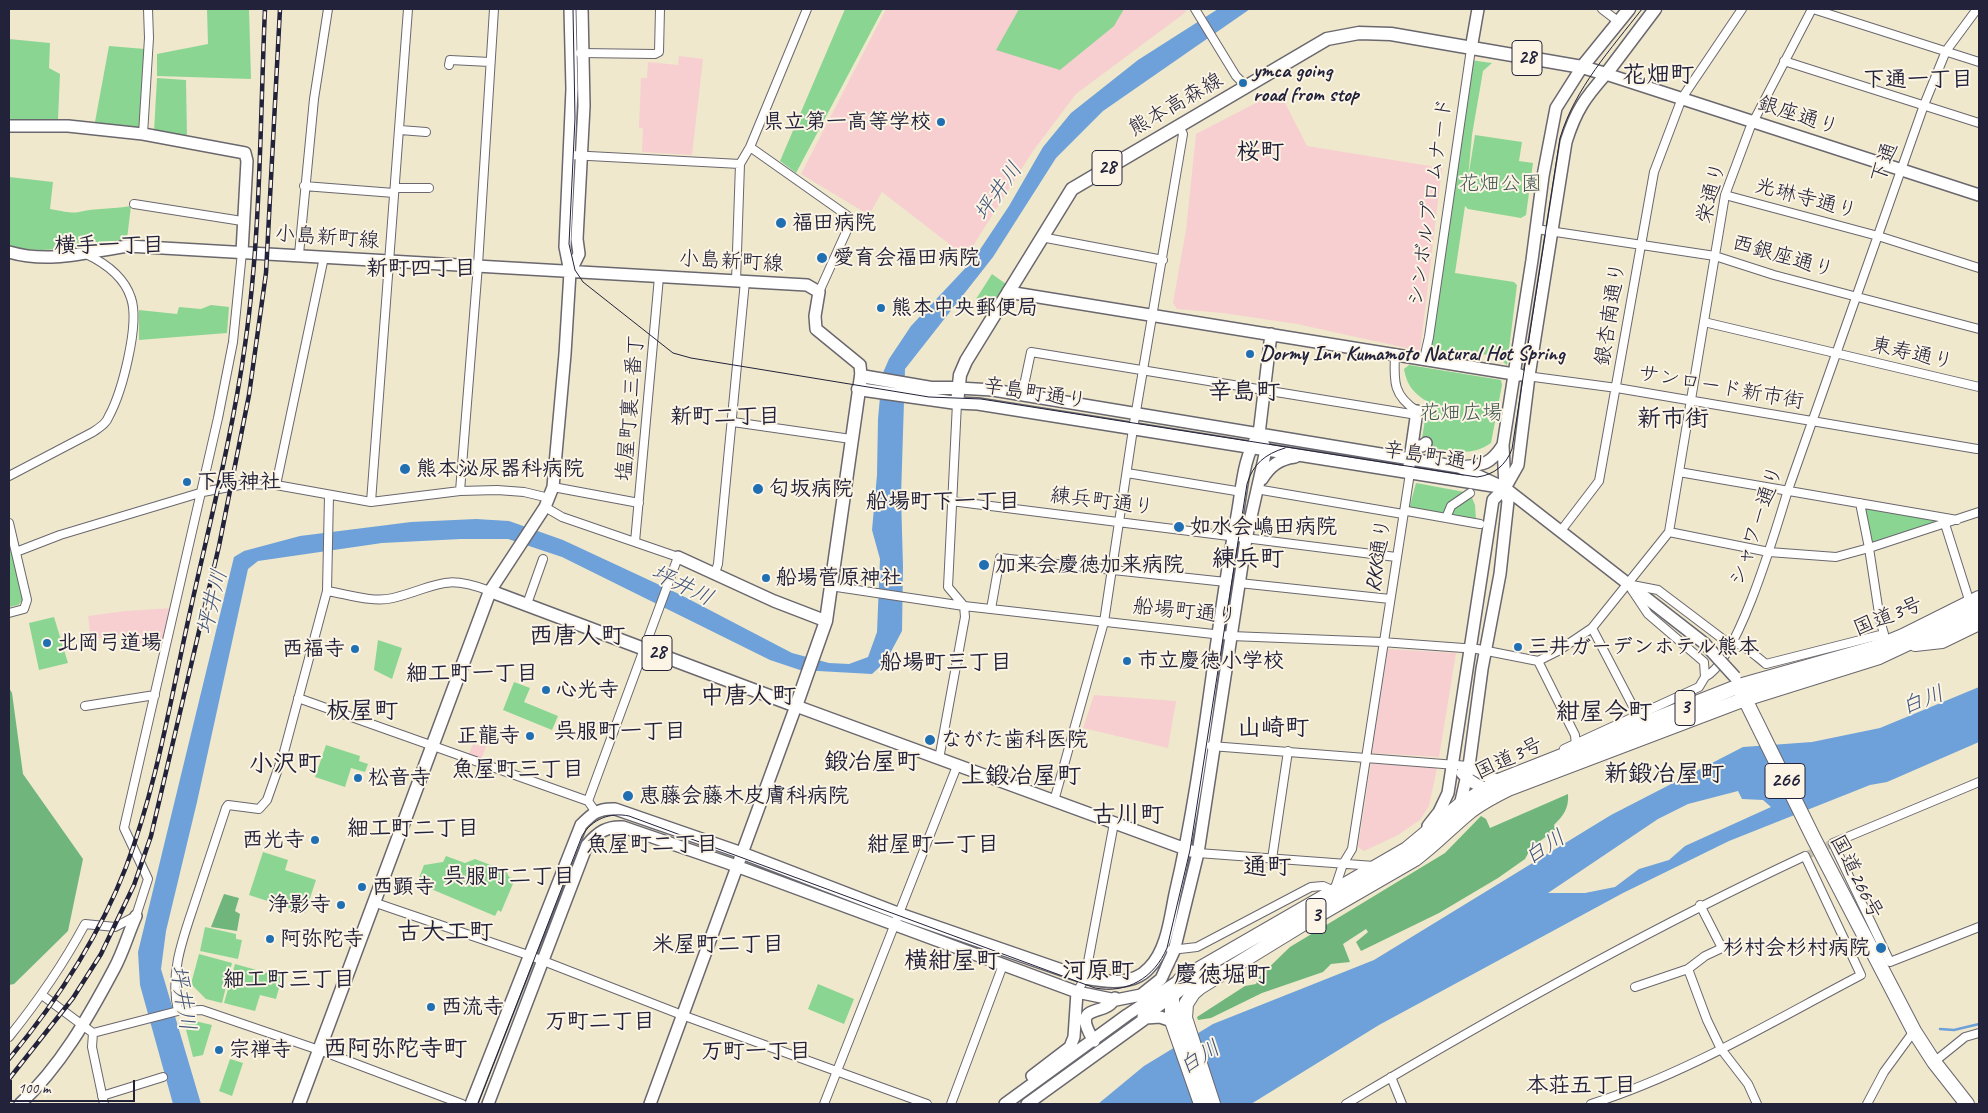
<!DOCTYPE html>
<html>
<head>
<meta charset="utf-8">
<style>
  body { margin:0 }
  #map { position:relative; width:1988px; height:1113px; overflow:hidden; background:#efe8cc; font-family:Caveat,sans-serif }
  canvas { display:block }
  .frame { position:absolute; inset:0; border:10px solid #22223b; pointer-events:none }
  .scale { position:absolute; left:10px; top:1080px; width:125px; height:22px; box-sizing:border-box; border:2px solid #22223b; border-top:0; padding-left:6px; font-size:15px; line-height:18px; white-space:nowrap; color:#22223b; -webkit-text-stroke:4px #fcf5e5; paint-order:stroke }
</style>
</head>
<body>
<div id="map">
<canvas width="1988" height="1113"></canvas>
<div class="frame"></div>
<div class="scale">100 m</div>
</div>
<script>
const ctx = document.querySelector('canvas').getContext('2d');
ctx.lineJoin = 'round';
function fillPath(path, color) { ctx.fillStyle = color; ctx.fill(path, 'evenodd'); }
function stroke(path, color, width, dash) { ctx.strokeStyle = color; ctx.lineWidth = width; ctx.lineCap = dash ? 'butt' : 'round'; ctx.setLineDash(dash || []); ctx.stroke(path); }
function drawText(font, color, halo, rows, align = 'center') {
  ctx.font = font + ' Caveat,"Klee One",sans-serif'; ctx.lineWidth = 4; ctx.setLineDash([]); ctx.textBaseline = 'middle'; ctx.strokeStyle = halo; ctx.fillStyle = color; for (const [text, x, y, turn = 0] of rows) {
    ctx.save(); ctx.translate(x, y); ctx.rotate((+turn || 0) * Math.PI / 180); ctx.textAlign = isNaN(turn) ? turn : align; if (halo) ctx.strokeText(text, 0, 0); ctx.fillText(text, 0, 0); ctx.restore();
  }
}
fillPath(new Path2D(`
  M886 9H1184L1186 12 1076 94 1033 151 966 257 882 192 869 215 801 174Z
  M679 56 703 59 692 155 642 152 643 128H639L641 78H647L648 62 678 65Z
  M1279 91 1307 146 1442 168 1420 351 1297 324 1223 313 1177 309 1173 303 1186 230 1196 134Z
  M174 608 167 645 127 646 124 634 91 639 88 616 125 611Z
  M1388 649 1456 653 1439 757 1372 753Z
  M1094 695 1176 701 1168 748 1083 728Z
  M481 742 487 744 481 760 468 756 473 744 480 746Z
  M1371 763 1437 768 1429 806 1420 820 1398 835 1364 851 1358 847Z`), '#f7cfd0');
fillPath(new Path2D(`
  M207 9H249L251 79 157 76V54L208 44Z
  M845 9H883L796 173 780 161Z
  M1019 9H1124L1114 26 1060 70 996 50Z
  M9 39 50 43 49 68 60 74 58 119H9Z
  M109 46 145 49 142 130 95 122Z
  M1470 60 1492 63 1483 71 1472 135 1468 178 1475 135 1522 142 1519 161 1533 163 1526 215 1521 218 1468 209 1465 206 1455 273 1514 282 1517 285 1507 365 1494 355 1430 352 1439 270Z
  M157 78 186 80 187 137 154 132Z
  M9 177 53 182 50 209C58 210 71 214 79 212 95 208 113 209 131 206L127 239C93 244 40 257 9 245Z
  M992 274 1006 284 989 308 976 299Z
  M211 305 229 307 227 333 139 340V310L177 314 179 307 201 309Z
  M1409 365 1501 380 1502 385 1491 443C1470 458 1448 450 1423 447L1421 444 1428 402C1413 393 1407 385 1404 369Z
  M1416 483 1470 493 1475 505 1476 520 1409 509Z
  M1864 506 1947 521 1871 543Z
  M9 533 24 599 18 605 9 607Z
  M54 617 68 663 39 670 29 623Z
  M378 640 402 648 392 679 374 670Z
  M514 682 530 688 524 702 558 716 552 730 503 710Z
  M326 745 360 756 359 761 368 764 365 772 351 768 345 787 315 777Z
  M263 852 288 860 285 870 316 880 305 913 249 895Z
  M446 856 465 863 475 859 506 871 509 877 515 879 501 912 498 910 495 916 417 883 424 865 443 862Z
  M205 927 236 934V939L242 940 238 959 200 951Z
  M199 954 232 963 222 1003 206 999 191 984Z
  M235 964 282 977 276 999 260 995 255 1011 224 1003Z
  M818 984 854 999 844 1024 808 1009Z
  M195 1021 212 1025 203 1055 193 1057 184 1022Z
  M230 1059 243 1063 232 1096 219 1091Z`), '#8bd592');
fillPath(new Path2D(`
  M9 688 12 693 23 774 83 859 68 931 14 984 9 985Z
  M1568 794C1569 808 1564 815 1554 825L1556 829 1531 848 1525 859 1498 878 1439 913 1361 951 1356 942 1368 932 1366 929 1343 944 1350 962 1331 964 1323 972 1262 993 1211 1018 1198 1020 1197 1017 1245 986 1256 984 1258 978 1290 947 1445 853 1481 816 1486 819 1490 828Z
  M224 894 239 898 235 911 240 914 237 931 211 927Z`), '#70b67c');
fillPath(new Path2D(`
  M1218 9H1250L1103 111 1056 158 993 257 905 369 901 497 903 566 902 631 886 661 872 674 800 670 770 660 562 557 508 539H461L382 543 258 561 248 569 197 802 166 931 161 969 201 1104H173L140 985 138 952 234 557 244 551 300 536 411 522 476 519 509 521 563 540 679 594 792 653 829 663 849 664 868 657 877 632 880 559 872 530 877 475 878 419 882 375 889 359 911 326 973 260 1009 206 1043 147 1071 113 1138 60Z
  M1979 687V742L1887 782 1870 785 1729 841 1623 893 1379 1025 1251 1104H1098L1144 1066 1213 1024 1374 960 1611 815 1743 747 1812 742 1880 728ZM1738 791 1742 799 1763 800 1771 807 1685 846 1669 860 1639 869 1615 887 1585 893H1548L1658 819 1688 804Z`), '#6ea1d9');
stroke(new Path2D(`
  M1940 1029 1954 1030 1979 1024`), '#6ea1d9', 2.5);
stroke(new Path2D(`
  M1805 856 1833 843`), '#c6c0af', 8, [8, 4]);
const street = new Path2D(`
  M1195 9 1236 76 1247 87
  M1602 9 1619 22
  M1813 9 1979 62
  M580 53 655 54 659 52 660 9
  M1784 61 1979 123
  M449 65 450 60 490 62
  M400 130 426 132
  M143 134 149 38 148 9
  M750 147 852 219 819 292
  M570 155 740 164
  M304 186 394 193
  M395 188H429
  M1725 195 1878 236 1979 268
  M134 204 242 221
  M1536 229 1715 256 1774 275 1979 329
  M1041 237 1163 260
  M299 254 314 99 328 9
  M324 257 276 485 371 502 460 491 497 490 524 492 549 498
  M736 281 740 164 750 147 807 9
  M1704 322 1979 387
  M1395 353C1394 380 1392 395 1417 411
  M1424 359 1429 337 1471 49
  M1534 377 1617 388 1977 449
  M1022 395 1031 352 1417 415
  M733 422 851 439
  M1679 472 1957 520
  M1127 473 1242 492
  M9 476 93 432C100 427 106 424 109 416 122 392 140 324 131 298 124 276 105 263 86 254
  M553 487 639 503
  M1256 489 1403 514
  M460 491 478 265 494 9
  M951 501 1396 557
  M371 502 408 9
  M545 507 562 517 678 557 588 801
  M1407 511 1480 524
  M1446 518 1451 506 1470 493
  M9 523 27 600 24 609 9 613
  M1945 524 1970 603
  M1560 532 1599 481 1654 172 1682 98 1742 9
  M1669 532 1769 552 1836 557 1869 548 1860 503
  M635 542 659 277
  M16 552 60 535 203 492 245 484 276 485
  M715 573 718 564 745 281
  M1239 583 1390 599
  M1632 585 1658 590 1724 640C1742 642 1752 653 1766 664L1884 634 1880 620 1869 548 1979 512
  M830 586 964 606 1231 636 1382 642 1477 649 1538 661 1558 651 1592 628 1669 532 1725 195 1750 128 1812 9
  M327 591C347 594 372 603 393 598 438 587 441 573 490 591
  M527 604 543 559
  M991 609 1000 558 1226 582
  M1592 628 1638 716
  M1538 661 1575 735 1576 747
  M1705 677C1738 661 1776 529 1788 490L1924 105 1946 51 1977 9
  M298 698 588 801 595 811
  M85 706 155 695
  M1211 746 1469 766
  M1564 749 1699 687 1705 677 1704 662 1648 614 1632 590
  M939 759 965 617 964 606 948 587 957 403
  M1979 782 1833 843 1890 962 1979 927
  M1054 801 1104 622 1133 429 1183 134 1179 126
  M1198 853 1374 866
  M1272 859 1288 751
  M373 902 528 955 682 1015 927 1104
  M1700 905 1722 948 1705 956 1688 969 1707 1020 1721 1049 1748 1084 1757 1104
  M1171 950 1197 947 1311 887 1323 886 1334 891 1343 864 1352 849 1410 473
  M1635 987 1688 969
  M1077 992 1085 978 1114 823
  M42 995 93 1033 92 1047 104 1104
  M178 1011C169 971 184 936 196 899 206 869 216 838 226 808L228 805 259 809 267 800 284 752 327 591 329 495
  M93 1033 178 1011 202 1010 319 1050 462 1104
  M9 1037C38 1001 63 965 85 924L115 927 136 916 148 879 124 828 218 418 233 342 242 252
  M1934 1062 1965 1037 1979 1033
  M1391 1077 1402 1104
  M102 1096 163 1077
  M824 1104 957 766
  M951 1104 1003 965
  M1346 1104C1495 1015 1647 930 1805 856L1861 975C1773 1021 1686 1074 1591 1104
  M1867 1104 1884 1072 1914 1031`);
const secondary = new Path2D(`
  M1471 49 1478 9
  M9 126H68L143 134 245 153 247 161 242 252
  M9 252C50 264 87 252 128 246L807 285 819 292 815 316 816 329 860 365 861 376
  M570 272 579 254 577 239 584 106 582 9
  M1008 292 1520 375
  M958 388 993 390 1459 467 1505 488 1704 643
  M957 403 978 404 1493 486
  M1412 446H1422L1426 443
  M1409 466 1417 411
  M1460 467C1483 465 1490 465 1503 445
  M1262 479C1270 466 1279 459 1295 457
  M678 557 774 601 826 621
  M490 591 545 507 553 487 565 354 570 272 565 247 572 89 570 9
  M1469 766 1492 779 1501 780
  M1462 773C1470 782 1482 789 1494 789
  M1459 810 1469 766 1482 669 1500 574 1508 501 1505 488 1503 445 1532 260 1543 176 1556 108 1582 67
  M1428 826 1439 812 1448 793 1493 500 1505 488 1518 465 1529 376 1566 142C1576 110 1585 98 1606 74L1979 195
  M1143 1017 1185 987 1214 973
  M1094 1041C1069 1001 1106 1018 1115 998
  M1032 1076 1070 1047 1074 1037 1077 992
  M20 1104C60 1067 88 1018 114 969 123 953 128 934 136 916
  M471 1104 581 825C592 814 598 808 615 809L742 853 900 914 1085 978C1106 982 1133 986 1149 968 1167 950 1170 918 1175 894 1204 771 1213 644 1236 521 1242 492 1242 458 1259 434L1271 334
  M488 1104 587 845C598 832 607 826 623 827L728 863 1077 992 1116 1000 1141 995 1161 979 1174 951 1198 853 1246 539 1266 450 1259 434
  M650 1104 796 706 1191 851
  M1005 1104 1127 1015 1180 980
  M1027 1104 1146 1018 1160 1017 1172 1021`);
const primary = new Path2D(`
  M1582 67 1629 9
  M858 389 957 403 960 375 966 361 1072 189 1327 39 1359 33 1391 34 1582 67 1606 74 1655 9
  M299 1104 490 591 796 706 826 621 861 376 931 388H958`);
const highway = new Path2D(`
  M1915 644 1942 641 1979 623
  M1741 691 1814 839 1914 1031 1934 1062 1967 1104
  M1201 1104 1172 1021V997L1180 980 1407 849 1460 805 1501 780 1739 686 1874 648 1903 636 1979 598
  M1213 1104 1185 1018 1186 1004 1193 993 1200 987 1301 925 1415 859C1434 845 1450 828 1468 813 1480 803 1494 796 1508 789L1745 699 1879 657 1979 610`);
stroke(street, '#6a676e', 10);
stroke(secondary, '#6a676e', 14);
stroke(primary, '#6a676e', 15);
stroke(highway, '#6a676e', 16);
stroke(street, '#fff', 8);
stroke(secondary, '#fff', 11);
stroke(primary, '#fff', 12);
stroke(highway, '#fff', 14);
stroke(new Path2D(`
  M573 9 575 118 569 244 575 270 583 282 673 353 691 358 929 397 981 399 1477 477C1494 475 1506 465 1512 449L1560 138C1575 88 1611 49 1642 9
  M478 1104 582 836C592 819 610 812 629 816L1095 988C1127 994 1154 978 1167 948L1190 850 1247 484C1253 464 1265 454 1285 448`), '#22223b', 1);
const rail = new Path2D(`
  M9 1059C57 1001 99 937 126 867 156 788 170 703 188 621 208 529 232 438 245 345 261 234 260 120 265 9
  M9 1079 73 998 101 954 134 885 151 836 219 546 249 395 266 273 280 9`);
stroke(rail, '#22223b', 4.5);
stroke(rail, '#fcf5e5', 2.5, [8]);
const secondaryBridge = new Path2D(`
  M1704 643 1735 677`);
stroke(secondaryBridge, '#6a676e', 14, []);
stroke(secondaryBridge, '#fff', 11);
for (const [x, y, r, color] of [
  [1243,83,5,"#1f6fb2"],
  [941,122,5,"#1f6fb2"],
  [781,223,6,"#1f6fb2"],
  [822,258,6,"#1f6fb2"],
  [881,308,5,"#1f6fb2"],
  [1250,354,5,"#1f6fb2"],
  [405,469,6,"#1f6fb2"],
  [187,482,5,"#1f6fb2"],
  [758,489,6,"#1f6fb2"],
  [1179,527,6,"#1f6fb2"],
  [984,565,6,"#1f6fb2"],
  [766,578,5,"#1f6fb2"],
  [47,643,5,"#1f6fb2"],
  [1518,647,5,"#1f6fb2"],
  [355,649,5,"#1f6fb2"],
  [1127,661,5,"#1f6fb2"],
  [546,690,5,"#1f6fb2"],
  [530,736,5,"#1f6fb2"],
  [930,740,6,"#1f6fb2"],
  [358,778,5,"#1f6fb2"],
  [628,796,6,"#1f6fb2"],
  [315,840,5,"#1f6fb2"],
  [362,887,5,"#1f6fb2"],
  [341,905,5,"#1f6fb2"],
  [270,939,5,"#1f6fb2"],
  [1881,948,6,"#1f6fb2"],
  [431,1007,5,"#1f6fb2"],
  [219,1050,5,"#1f6fb2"]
]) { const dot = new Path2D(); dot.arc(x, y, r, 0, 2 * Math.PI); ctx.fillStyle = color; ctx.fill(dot); stroke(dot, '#fcf5e5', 2); }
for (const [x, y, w] of [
  [1527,58,30],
  [1107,168,30],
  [657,653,30],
  [1685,708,20],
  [1785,781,40],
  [1316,916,20]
]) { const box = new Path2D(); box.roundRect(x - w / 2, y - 17.5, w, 35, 4); ctx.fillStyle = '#fcf5e5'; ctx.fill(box); stroke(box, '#22223b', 1); }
drawText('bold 20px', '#22223b', null, [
  ["28",1527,58],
  ["28",1107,168],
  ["28",657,653],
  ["3",1685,708],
  ["266",1785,781],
  ["3",1316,916]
]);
drawText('bold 21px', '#22223b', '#fcf5e5', [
  ["ymca going",1253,71],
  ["road from stop",1253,95],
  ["県立第一高等学校",931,122,"right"],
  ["福田病院",792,223],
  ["愛育会福田病院",833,258],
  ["熊本中央郵便局",891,308],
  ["Dormy Inn Kumamoto Natural Hot Spring",1260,354],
  ["熊本泌尿器科病院",416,469],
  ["下馬神社",197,482],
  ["匂坂病院",769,489],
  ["如水会嶋田病院",1190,527],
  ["加来会慶徳加来病院",995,565],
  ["船場菅原神社",776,578],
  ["北岡弓道場",57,643],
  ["三井ガーデンホテル熊本",1528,647],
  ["西福寺",345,649,"right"],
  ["市立慶徳小学校",1137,661],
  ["心光寺",556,690],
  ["正龍寺",520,736,"right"],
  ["ながた歯科医院",941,740],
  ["松音寺",368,778],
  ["恵藤会藤木皮膚科病院",639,796],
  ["西光寺",305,840,"right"],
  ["西顕寺",372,887],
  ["浄影寺",331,905,"right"],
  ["阿弥陀寺",280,939],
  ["杉村会杉村病院",1870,948,"right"],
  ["西流寺",441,1007],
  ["宗禅寺",229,1050]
], 'left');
drawText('21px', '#22223b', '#fcf5e5', [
  ["熊本高森線",1176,105,-30],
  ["銀座通り",1798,116,18],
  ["下通",1885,163,-71],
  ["栄通り",1712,193,-75],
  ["光琳寺通り",1806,199,15],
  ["シンボルプロムナード",1431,202,-82],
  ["小島新町線",327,238,4],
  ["西銀座通り",1783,257,16],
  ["小島新町線",731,262,3],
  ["銀杏南通り",1611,314,-81],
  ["東寿通り",1912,354,13],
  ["サンロード新市街",1721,388,10],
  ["辛島町通り",1035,394,9],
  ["塩屋町裏三番丁",631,408,-85],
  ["辛島町通り",1435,458,9],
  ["練兵町通り",1102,502,7],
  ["シャワー通り",1757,526,-71],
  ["RKK通り",1379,555,-81],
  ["船場町通り",1185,612,6],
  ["国道3号",1888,617,-22],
  ["国道3号",1509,759,-25],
  ["国道266号",1856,877,63]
]);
drawText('21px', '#425855', '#fcf5e5', [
  ["花畑公園",1500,184],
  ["花畑広場",1461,413]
]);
drawText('bold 22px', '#22223b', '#fcf5e5', [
  ["下通一丁目",1918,80],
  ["横手一丁目",109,246],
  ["新町四丁目",421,269],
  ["新町二丁目",725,417],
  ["船場町下一丁目",943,502],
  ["船場町三丁目",946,663],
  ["細工町一丁目",472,674],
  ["呉服町一丁目",620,732],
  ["魚屋町三丁目",518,770],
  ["細工町二丁目",413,829],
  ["魚屋町二丁目",652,845],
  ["紺屋町一丁目",933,845],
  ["呉服町二丁目",509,877],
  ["米屋町二丁目",718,945],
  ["細工町三丁目",289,980],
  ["万町二丁目",600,1022],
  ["万町一丁目",756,1052],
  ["本荘五丁目",1581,1086]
]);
drawText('italic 22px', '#40557a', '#fcf5e5', [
  ["坪井川",999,192,-55],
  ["坪井川",682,586,26],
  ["坪井川",213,602,-76],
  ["白川",1923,701,-21],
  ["白川",1545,848,-33],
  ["坪井川",182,998,81],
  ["白川",1200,1058,-32]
]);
drawText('bold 24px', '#22223b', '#fcf5e5', [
  ["花畑町",1658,76],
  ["桜町",1260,153],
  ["辛島町",1244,393],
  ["新市街",1673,420],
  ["練兵町",1248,560],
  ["西唐人町",577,637],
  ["中唐人町",748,697],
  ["板屋町",362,712],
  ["紺屋今町",1604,713],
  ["山崎町",1273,729],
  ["鍛冶屋町",872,763],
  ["小沢町",285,765],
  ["新鍛冶屋町",1664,775],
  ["上鍛冶屋町",1021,777],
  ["古川町",1128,816],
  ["通町",1267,868],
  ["古大工町",445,933],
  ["横紺屋町",952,962],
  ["河原町",1098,972],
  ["慶徳堀町",1222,976],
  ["西阿弥陀寺町",395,1050]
]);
</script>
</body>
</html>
